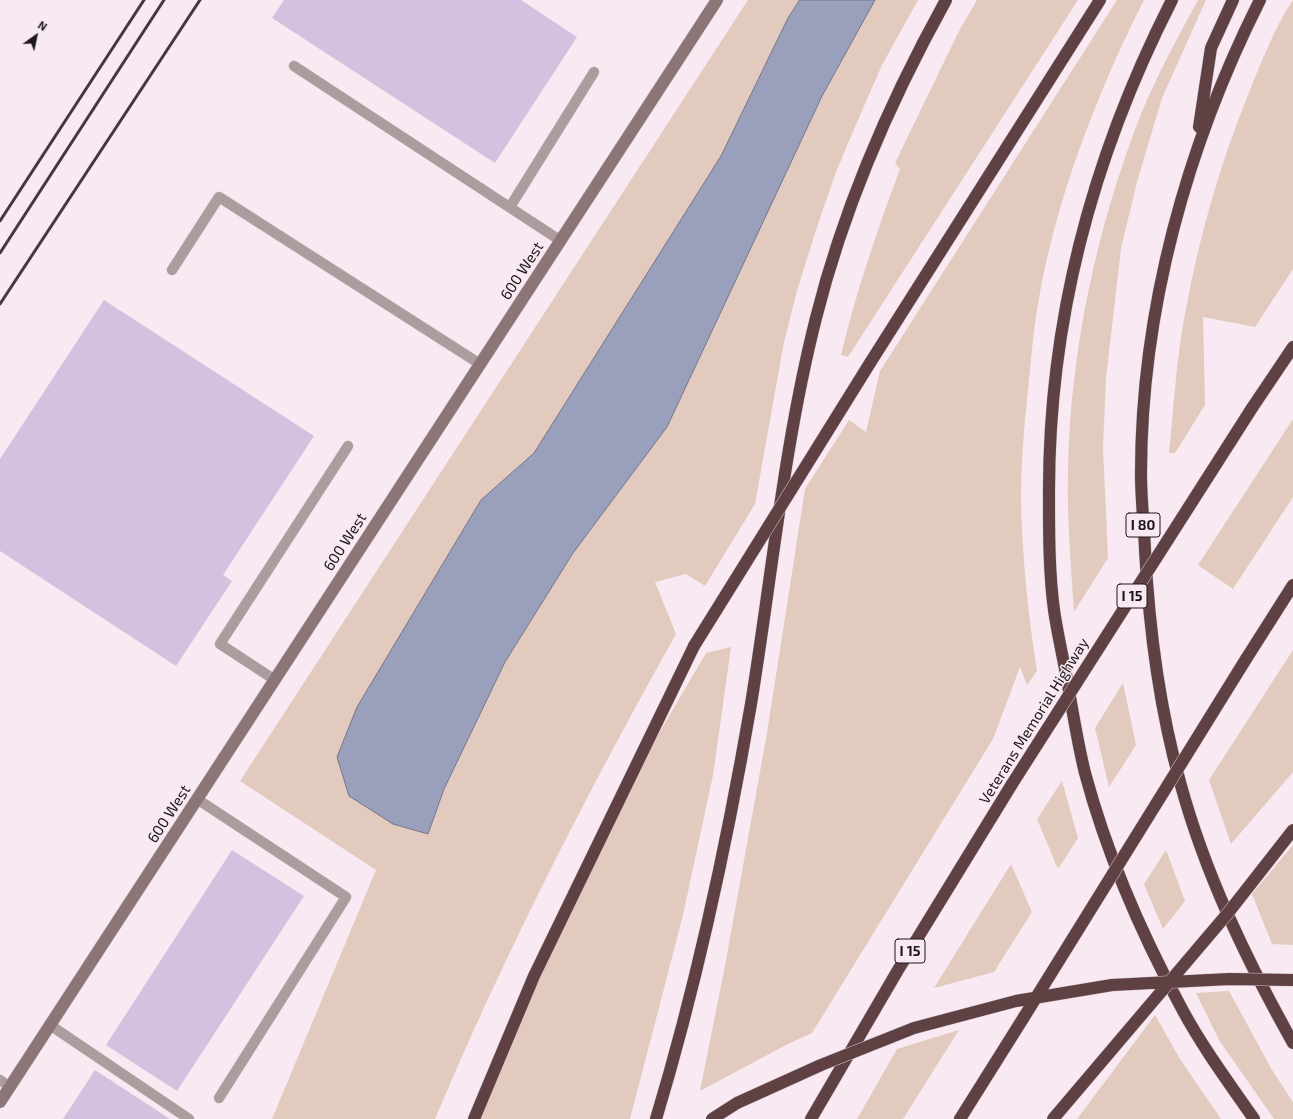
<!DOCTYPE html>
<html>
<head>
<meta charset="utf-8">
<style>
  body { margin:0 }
  #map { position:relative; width:1293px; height:1119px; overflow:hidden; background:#f8e9f2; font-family:"Exo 2",sans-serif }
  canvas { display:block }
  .north { position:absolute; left:16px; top:16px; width:40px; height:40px; -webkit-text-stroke:3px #f8e9f2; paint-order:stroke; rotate:33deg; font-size:11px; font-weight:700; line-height:16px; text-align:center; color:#1c171a }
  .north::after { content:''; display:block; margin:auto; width:14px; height:18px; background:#1c171a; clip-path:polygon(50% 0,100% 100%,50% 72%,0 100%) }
</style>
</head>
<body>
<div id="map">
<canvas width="1293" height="1119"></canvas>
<div class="north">N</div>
</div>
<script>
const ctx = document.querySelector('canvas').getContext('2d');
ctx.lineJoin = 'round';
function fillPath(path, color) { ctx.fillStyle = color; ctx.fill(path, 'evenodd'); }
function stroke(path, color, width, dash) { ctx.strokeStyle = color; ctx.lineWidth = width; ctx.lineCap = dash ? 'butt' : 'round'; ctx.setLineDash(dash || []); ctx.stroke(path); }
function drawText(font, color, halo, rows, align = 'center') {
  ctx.font = font + ' "Exo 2",sans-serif'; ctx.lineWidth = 3; ctx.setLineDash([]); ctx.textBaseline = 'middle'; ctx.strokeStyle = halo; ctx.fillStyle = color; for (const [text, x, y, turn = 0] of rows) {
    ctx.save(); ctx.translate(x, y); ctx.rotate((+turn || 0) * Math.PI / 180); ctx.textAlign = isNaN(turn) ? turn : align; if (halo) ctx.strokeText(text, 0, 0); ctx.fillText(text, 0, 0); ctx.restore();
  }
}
fillPath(new Path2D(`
  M748 0H918L882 65 858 120 836 172 815 233 797 291 784 342 755 504 705 586 686 574 655 582 676 634C588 791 505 953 435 1119H272L376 870 240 781Z
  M977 0H1078L848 357 841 355C856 292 877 231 900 169L895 163 959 31Z
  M1117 0H1144C1097 93 1055 201 1038 304 1033 332 1031 362 1028 390 1024 426 1021 462 1021 498 1022 556 1028 613 1037 671L1027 685 1020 667 993 739 812 1033 786 1045 700 1091 724 971 767 733 805 489 849 420 866 432 880 371Z
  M1198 0H1206L1162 98 1137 182 1121 248 1106 378 1103 448 1108 558 1074 612C1071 565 1067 519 1068 472 1070 350 1097 227 1141 114 1157 75 1178 37 1198 0Z
  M1293 0V269L1255 327 1203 317 1205 405 1175 453H1169C1174 407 1176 360 1185 314 1199 237 1220 163 1250 90 1262 61 1275 26 1293 0Z
  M1293 419V497L1233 589 1198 565Z
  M731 647 713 775 683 915 630 1119H474L609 829 655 740 706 653Z
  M1293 650V772L1231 844 1209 780Z
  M1123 683 1136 745 1109 787 1095 728Z
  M1062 781 1078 838 1058 869 1037 819Z
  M1293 845V945L1272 944 1252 894Z
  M1166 850 1185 901 1163 929 1144 884Z
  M1011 864 1032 912 994 972 934 988Z
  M1229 991 1272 1070 1293 1102V1119H1274L1219 1040 1196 993Z
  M1155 1015 1180 1059 1221 1119H1077Z
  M959 1030 903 1119H857L897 1049Z`), '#e2cabe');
const water = new Path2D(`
  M800 0H875L822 96 667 427 573 553 505 662 444 789 428 834 393 824 349 796 337 757 357 707 481 500 534 453 721 156 788 18Z`);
fillPath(water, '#9a9fbc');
stroke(water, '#74768b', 1);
fillPath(new Path2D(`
  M284 0H521L577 37 495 163 272 18Z
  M104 300 314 436 223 575 232 581 176 666 0 551V459Z
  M232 850 304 896 177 1091 106 1045Z
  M95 1070 170 1119H63Z`), '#d2c2df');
const lane = new Path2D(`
  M294 66 561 241
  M510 207 594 72
  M172 270 219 197 480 364
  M275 680 220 644 348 446
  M197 799 346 897 219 1098
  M50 1025 189 1119
  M0 1080 10 1087`);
const secondary = new Path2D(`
  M0 1102 717 0`);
const highway = new Path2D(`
  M1172 0C1092 157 1048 321 1049 497 1049 534 1049 573 1054 610 1057 631 1062 653 1066 674 1072 707 1077 741 1085 773 1107 855 1142 935 1182 1009 1203 1048 1229 1083 1254 1119
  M1260 0C1187 145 1141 310 1141 474 1141 499 1144 525 1145 550 1149 629 1159 706 1180 782 1205 874 1247 961 1293 1043
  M1199 127 1211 48 1233 0
  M870 363 1100 0
  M1252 408 1293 347
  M1246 659 1293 585
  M474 1119 534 976 694 646
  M656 1119C697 983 727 843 751 704 772 575 784 444 816 318 844 206 890 101 946 0
  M811 1119 898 970 1012 784
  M960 1119 1024 1017`);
stroke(lane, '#d5c7cf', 11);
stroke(secondary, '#d5c7cf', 13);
stroke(highway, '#d5c7cf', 13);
stroke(lane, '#ac9c9d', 10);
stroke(secondary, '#8b7576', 12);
stroke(highway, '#5f4143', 12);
stroke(new Path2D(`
  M0 221 144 0
  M0 253 164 0
  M0 304 200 0`), '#413b3f', 3);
const highwayBridge = new Path2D(`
  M694 646 870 363
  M1012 784 1252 408
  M1024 1017 1246 659
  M712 1119 737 1103 821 1065 914 1028 1016 1001 1112 985 1229 979 1293 980
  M1053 1119 1228 913 1293 830`);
stroke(highwayBridge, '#d5c7cf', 13, []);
stroke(highwayBridge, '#5f4143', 12);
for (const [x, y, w] of [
  [1143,525,34],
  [1132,596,30],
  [910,951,30]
]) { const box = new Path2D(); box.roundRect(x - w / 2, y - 12, w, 24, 3); ctx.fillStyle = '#f8e9f2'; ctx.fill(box); stroke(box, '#1c171a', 1); }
drawText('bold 14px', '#1c171a', null, [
  ["I 80",1143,525],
  ["I 15",1132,596],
  ["I 15",910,951]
]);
drawText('15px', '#1c171a', '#f8e9f2', [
  ["600 West",522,271,-57],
  ["600 West",345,542,-57],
  ["Veterans Memorial Highway",1034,721,-58],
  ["600 West",169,814,-57]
]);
</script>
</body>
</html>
